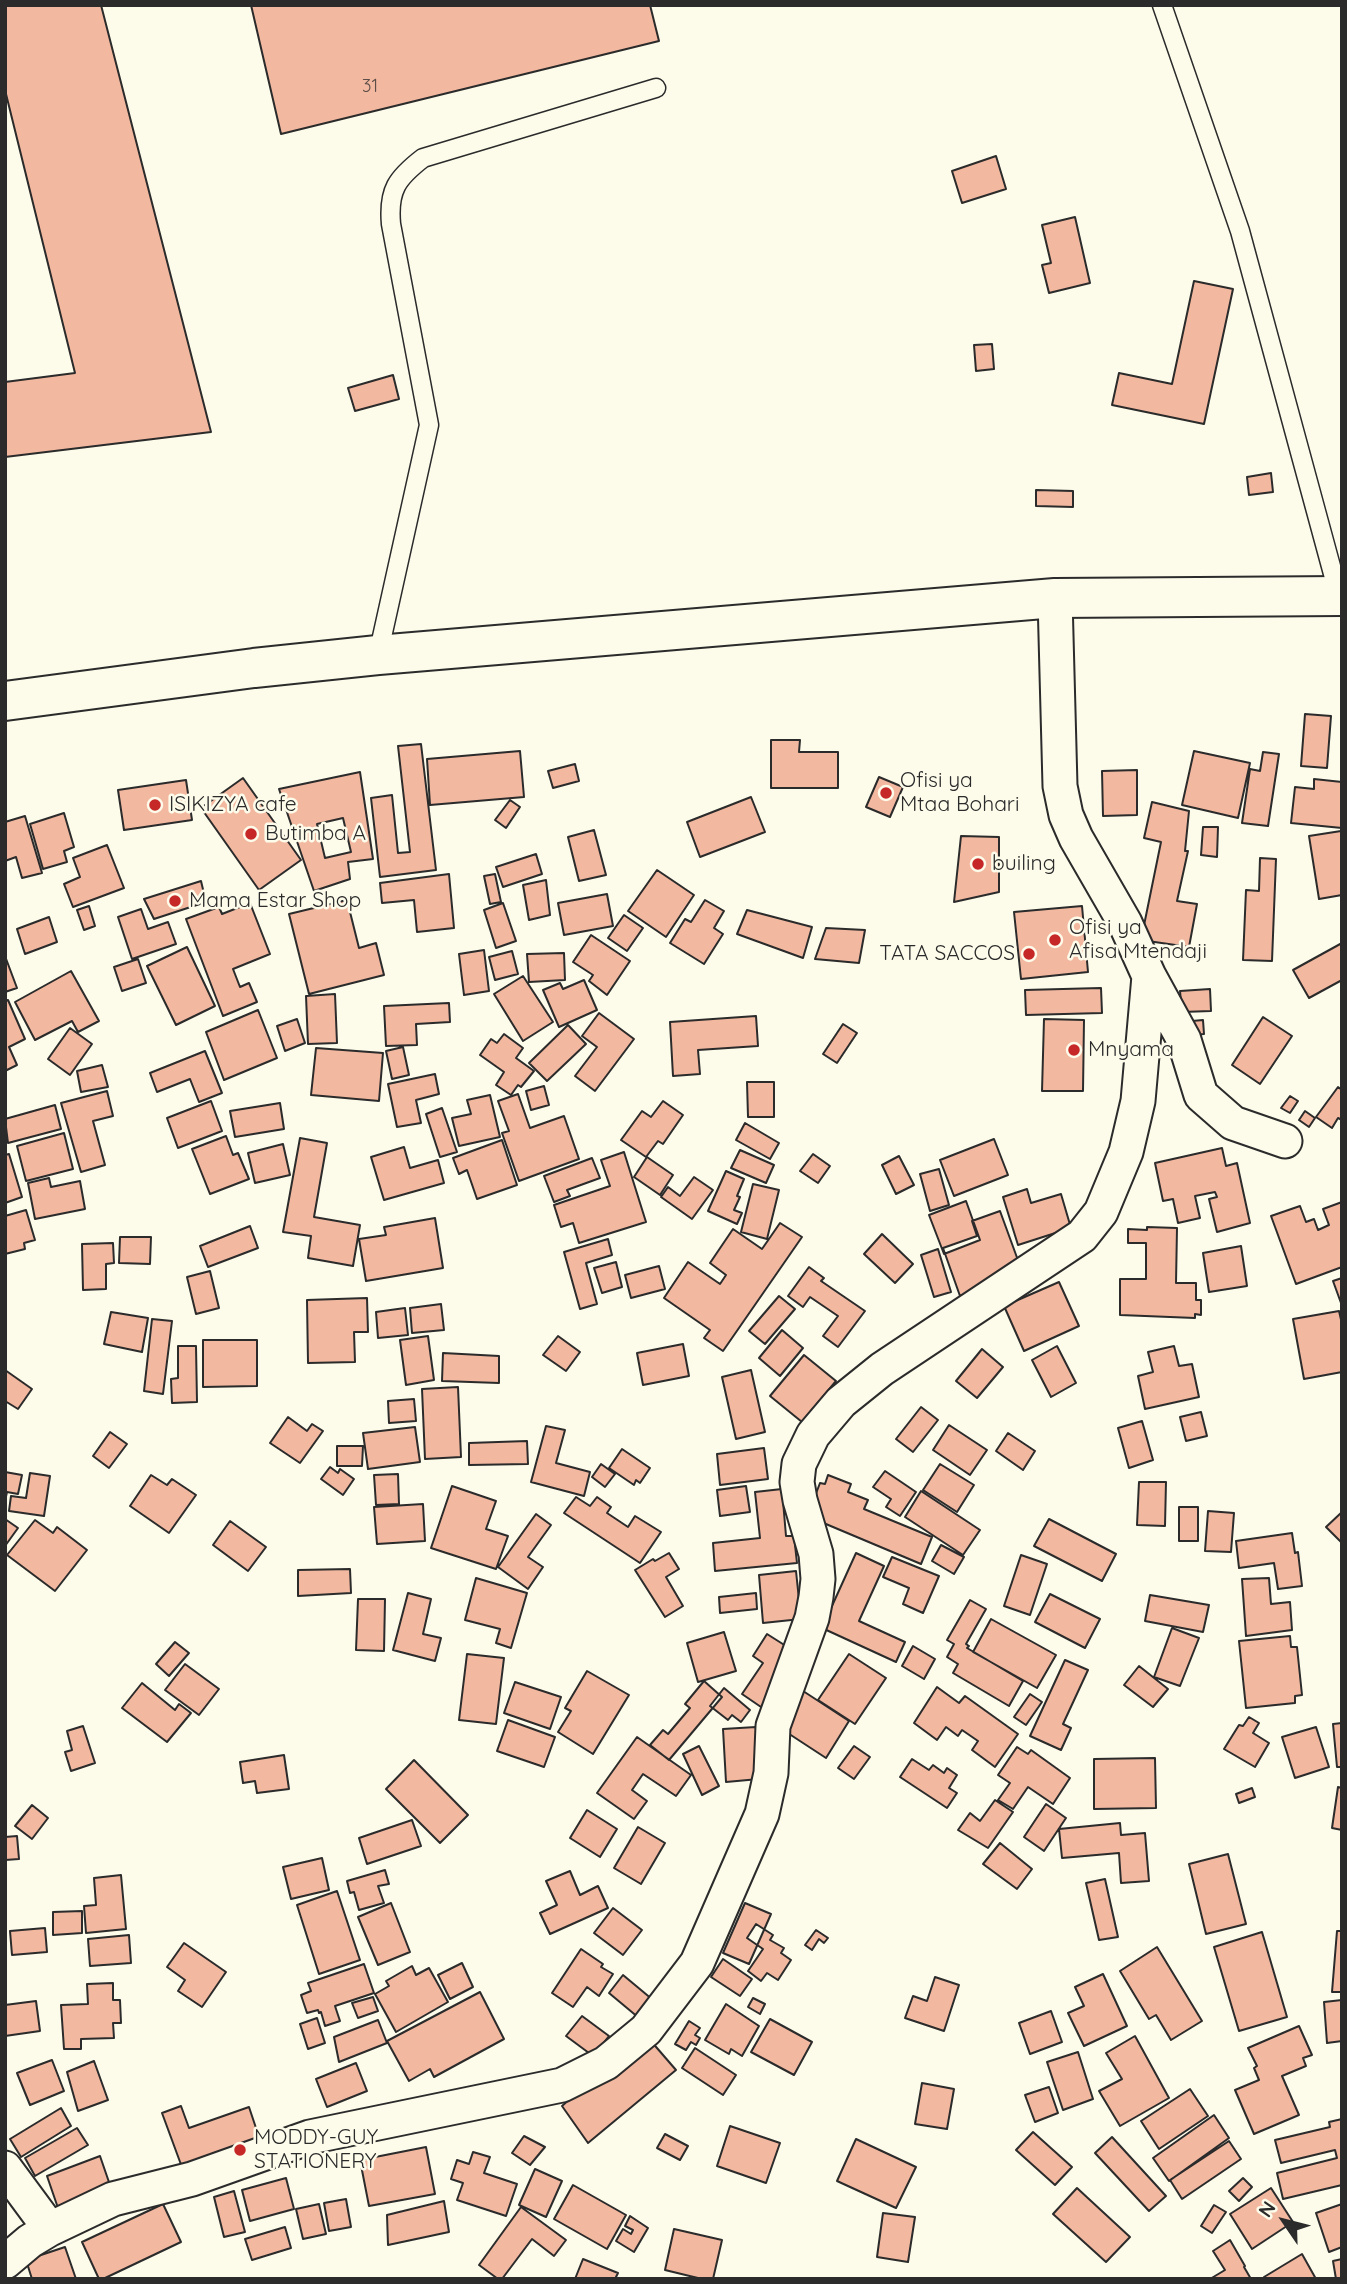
<!DOCTYPE html>
<html>
<head>
<meta charset="utf-8">
<style>
  body { margin:0 }
  #map { position:relative; width:1347px; height:2284px; overflow:hidden; background:#fdfbea; font-family:Quicksand,sans-serif }
  canvas { display:block }
  .frame { position:absolute; inset:0; border:7px solid #2b2b2b; pointer-events:none }
  .north { position:absolute; left:1249px; top:2186px; width:70px; height:70px; -webkit-text-stroke:5px #fdfbea; paint-order:stroke; rotate:305deg; font-size:19px; font-weight:700; line-height:28px; text-align:center; color:#2b2b2b }
  .north::after { content:''; display:block; margin:auto; width:24px; height:32px; background:#2b2b2b; clip-path:polygon(50% 0,100% 100%,50% 72%,0 100%) }
</style>
</head>
<body>
<div id="map">
<canvas width="1347" height="2284"></canvas>
<div class="frame"></div>
<div class="north">N</div>
</div>
<script>
const ctx = document.querySelector('canvas').getContext('2d');
ctx.lineJoin = 'round';
function fillPath(path, color) { ctx.fillStyle = color; ctx.fill(path, 'evenodd'); }
function stroke(path, color, width, dash) { ctx.strokeStyle = color; ctx.lineWidth = width; ctx.lineCap = dash ? 'butt' : 'round'; ctx.setLineDash(dash || []); ctx.stroke(path); }
function drawText(font, color, halo, rows, align = 'center') {
  ctx.font = font + ' Quicksand,sans-serif'; ctx.lineWidth = 5; ctx.setLineDash([]); ctx.textBaseline = 'middle'; ctx.strokeStyle = halo; ctx.fillStyle = color; for (const [text, x, y, turn = 0] of rows) {
    ctx.save(); ctx.translate(x, y); ctx.rotate((+turn || 0) * Math.PI / 180); ctx.textAlign = isNaN(turn) ? turn : align; if (halo) ctx.strokeText(text, 0, 0); ctx.fillText(text, 0, 0); ctx.restore();
  }
}
const building = new Path2D(`
  M5 5H101L211 432 5 457V382L75 373 5 90Z
  M251 5H650L659 41 281 134Z
  M996 156 1006 189 962 203 952 171Z
  M1075 217 1090 283 1049 293 1042 265 1051 263 1042 225Z
  M1194 281 1233 289 1204 424 1112 405 1119 373 1172 384Z
  M992 344 994 369 976 371 974 345Z
  M393 375 399 399 355 411 348 388Z
  M1271 473 1273 492 1249 495 1247 477Z
  M1036 490 1073 491V507L1036 506Z
  M1305 714 1331 716 1327 768 1301 766Z
  M771 740H800L799 752H838V788H771Z
  M421 744 436 870 380 877 371 798 392 795 398 853 410 852 398 746Z
  M520 751 524 797 430 805 427 759Z
  M1194 751 1250 763 1238 818 1182 805Z
  M1263 752 1279 754 1268 826 1242 823 1250 769 1260 771Z
  M575 764 579 781 553 788 548 771Z
  M1137 770V815L1103 816 1102 771Z
  M360 772 373 859 348 862 350 879 314 891 279 789ZM343 818 351 852 325 858 317 824Z
  M879 777 903 787 890 817 866 807Z
  M243 778 301 860 259 890 201 808Z
  M1314 779 1342 782V828L1291 823 1295 787 1314 789Z
  M186 780 192 820 124 830 118 790Z
  M751 797 765 832 700 857 687 822Z
  M510 800 520 807 506 828 495 820Z
  M1152 802 1189 811 1185 851H1188L1177 901 1197 904 1189 947 1141 940 1161 842 1144 838Z
  M64 813 74 847 64 851 67 862 43 869 30 824Z
  M25 816 42 873 22 878 16 857 5 861V822Z
  M1203 827H1218L1217 857 1201 855Z
  M594 830 606 875 579 881 568 837Z
  M1341 831 1342 895 1319 899 1309 836Z
  M961 836 999 837V892L954 902Z
  M107 845 124 888 73 907 64 884 80 877 73 858Z
  M536 854 542 874 503 887 496 867Z
  M1260 858 1276 859 1272 961 1243 960 1246 890 1259 891Z
  M657 870 694 895 666 937 628 911Z
  M449 874 454 928 417 932 414 900 382 903 380 883Z
  M495 874 501 902 490 904 484 876Z
  M546 880 550 915 529 920 523 885Z
  M201 881 206 902 154 919 144 899Z
  M607 894 613 926 564 935 558 903Z
  M347 900 359 948 376 943 384 975 309 994 289 914Z
  M705 900 724 911 714 928 723 934 704 964 670 943 685 919 691 922Z
  M250 903 270 954 233 969 240 987 249 983 257 1002 223 1016 186 919 219 907 222 914Z
  M503 903 516 941 496 948 484 910Z
  M89 906 95 926 84 930 77 910Z
  M1082 906 1088 972 1021 979 1014 912Z
  M141 909 148 929 168 922 176 944 132 959 118 917Z
  M747 910 812 927 803 958 737 934Z
  M624 915 643 928 627 951 608 938Z
  M49 917 57 942 25 954 17 929Z
  M826 928 865 930 859 963 815 959Z
  M591 935 630 961 607 995 589 981 593 975 573 962Z
  M1342 943V980L1309 998 1293 970Z
  M187 947 215 1006 176 1025 147 966Z
  M484 950 489 991 464 995 459 954Z
  M512 951 518 974 495 980 489 957Z
  M564 953 565 980 529 982 527 954Z
  M5 956 17 988 5 992Z
  M138 959 146 983 122 991 114 967Z
  M71 971 99 1021 78 1032 72 1021 35 1040 15 1002Z
  M523 976 553 1022 523 1041 494 994Z
  M584 980 597 1010 559 1027 543 990 560 983 563 989Z
  M1101 988 1102 1013 1026 1015 1025 990Z
  M1210 989 1211 1011 1182 1012 1180 991Z
  M335 994 337 1043 308 1044 306 996Z
  M8 1000 25 1039 9 1047 17 1065 5 1071V1001Z
  M449 1003 450 1022 416 1024 417 1045 386 1046 384 1006Z
  M258 1010 277 1058 224 1080 206 1032Z
  M599 1013 634 1039 595 1091 575 1076 597 1047 582 1036Z
  M756 1016 758 1046 698 1050 700 1074 673 1076 670 1022Z
  M1263 1017 1292 1036 1260 1084 1232 1065Z
  M297 1019 305 1043 285 1051 277 1026Z
  M1044 1019 1084 1020 1083 1091H1042Z
  M1203 1020 1204 1034 1192 1035V1021Z
  M843 1024 857 1033 837 1063 823 1054Z
  M568 1025 586 1044 547 1081 529 1063Z
  M70 1028 92 1044 70 1075 48 1059Z
  M504 1034 523 1048 516 1058 534 1071 521 1087 518 1085 511 1095 496 1085 504 1072 480 1055 491 1039 497 1043Z
  M403 1047 409 1075 392 1079 386 1051Z
  M316 1048 383 1053 379 1101 311 1095Z
  M205 1051 222 1093 199 1102 190 1079 157 1092 150 1073Z
  M102 1065 108 1087 81 1092 77 1071Z
  M435 1074 439 1094 416 1100 421 1123 397 1127 388 1084Z
  M747 1082H774V1117H748Z
  M544 1086 549 1105 531 1110 526 1091Z
  M1338 1087 1342 1090V1120L1338 1118 1332 1128 1316 1117Z
  M107 1091 113 1116 93 1121 105 1165 81 1172 61 1103Z
  M518 1094 530 1128 564 1116 579 1159 519 1181 502 1133 509 1131 498 1101Z
  M490 1095 500 1137 459 1146 452 1118 471 1114 467 1100Z
  M1290 1096 1298 1101 1290 1113 1281 1108Z
  M211 1101 222 1131 178 1148 167 1118Z
  M663 1101 683 1115 663 1144 658 1141 646 1157 621 1140 642 1111 651 1117Z
  M280 1103 284 1129 235 1137 230 1111Z
  M55 1105 61 1129 8 1143 5 1119Z
  M442 1108 457 1152 440 1157 426 1114Z
  M1305 1111 1315 1118 1309 1127 1299 1120Z
  M745 1123 779 1143 770 1159 736 1140Z
  M64 1133 73 1169 26 1181 17 1146Z
  M226 1136 233 1155 238 1153 249 1179 210 1194 192 1149Z
  M300 1138 327 1143 314 1217 360 1225 353 1266 308 1258 311 1236 283 1232Z
  M994 1139 1008 1175 954 1196 940 1160Z
  M502 1140 517 1185 477 1199 467 1170 459 1174 453 1158Z
  M283 1144 290 1175 255 1183 248 1153Z
  M404 1147 410 1168 438 1160 444 1183 384 1200 371 1157Z
  M1222 1148 1226 1166 1237 1163 1250 1223 1217 1232 1209 1199 1217 1197 1215 1192 1195 1196 1200 1218 1178 1223 1173 1199 1163 1201 1155 1163Z
  M740 1150 774 1165 766 1183 731 1168Z
  M624 1152 646 1222 579 1243 573 1223 561 1227 554 1205 610 1186 601 1160Z
  M9 1154 22 1197 5 1203V1155Z
  M813 1154 830 1166 818 1183 800 1171Z
  M899 1156 914 1185 896 1194 882 1165Z
  M647 1157 673 1175 660 1195 634 1177Z
  M592 1158 600 1178 567 1190 570 1196 554 1202 544 1176Z
  M939 1169 949 1205 930 1211 920 1174Z
  M726 1171 744 1179 737 1196 740 1197 734 1210 742 1213 737 1224 708 1211Z
  M694 1177 713 1190 692 1219 661 1197 668 1187 680 1196Z
  M49 1178 51 1187 80 1181 85 1209 35 1219 28 1183Z
  M753 1184 779 1190 767 1239 741 1232Z
  M1027 1189 1031 1203 1061 1194 1071 1228 1018 1245 1003 1197Z
  M966 1201 980 1240 944 1254 929 1215Z
  M1342 1202V1267L1296 1284 1271 1216 1300 1206 1306 1222 1314 1219 1318 1230 1329 1225 1323 1209Z
  M26 1210 35 1240 24 1243 25 1249 5 1254V1216Z
  M1000 1211 1023 1274 960 1296 943 1248 977 1236 972 1221Z
  M435 1218 443 1268 366 1281 359 1239 386 1235 384 1227Z
  M780 1223 802 1237 723 1351 704 1338 710 1330 664 1298 688 1262 720 1284 726 1275 710 1263 733 1229 762 1249Z
  M250 1226 258 1248 208 1267 200 1246Z
  M1147 1227 1177 1228 1176 1283H1196V1300H1201V1315L1195 1314V1318L1120 1315V1279H1146V1243H1128V1229L1147 1230Z
  M882 1234 913 1264 895 1283 864 1254Z
  M120 1237H151L150 1264 119 1263Z
  M608 1239 612 1255 586 1263 597 1304 580 1309 564 1252Z
  M113 1243 114 1263 106 1264V1289L83 1290 82 1244Z
  M1241 1246 1247 1286 1209 1292 1203 1253Z
  M938 1249 951 1292 934 1297 921 1255Z
  M616 1262 622 1287 602 1293 594 1268Z
  M659 1266 665 1289 631 1298 625 1275Z
  M809 1267 824 1278 821 1281 865 1311 838 1347 823 1336 838 1316 810 1297 803 1307 788 1296Z
  M210 1271 219 1308 196 1314 187 1277Z
  M1342 1278V1303H1341L1333 1281Z
  M1059 1282 1079 1326 1024 1351 1004 1306Z
  M779 1296 795 1309 765 1344 749 1331Z
  M367 1298 368 1332H354L355 1362 308 1363 307 1300Z
  M441 1304 444 1330 412 1333 410 1308Z
  M405 1308 408 1335 378 1338 376 1312Z
  M1339 1311 1342 1324V1372L1304 1379 1293 1319Z
  M111 1312 148 1318 142 1352 104 1344Z
  M152 1319 172 1321 163 1394 144 1391Z
  M782 1330 803 1348 780 1376 759 1358Z
  M428 1336 434 1380 406 1385 400 1340Z
  M558 1336 580 1352 566 1371 543 1355Z
  M203 1340H257V1386L203 1387Z
  M683 1344 689 1376 643 1385 637 1353Z
  M178 1346H196L197 1402 172 1403 171 1379 178 1378Z
  M1057 1346 1076 1383 1051 1397 1032 1360Z
  M1174 1346 1179 1366 1192 1364 1199 1397 1145 1409 1138 1376 1153 1372 1148 1352Z
  M982 1349 1003 1367 977 1398 956 1381Z
  M443 1353 499 1356V1383L442 1381Z
  M804 1355 836 1381 802 1422 770 1396Z
  M5 1370 32 1389 18 1409 5 1401Z
  M751 1370 765 1432 736 1439 722 1377Z
  M458 1387 461 1457 425 1459 422 1389Z
  M414 1399 416 1421 389 1423 388 1401Z
  M921 1407 938 1420 913 1452 896 1439Z
  M1201 1412 1207 1436 1186 1441 1180 1417Z
  M288 1417 307 1431 312 1424 323 1431 300 1463 270 1443Z
  M1142 1421 1153 1460 1129 1468 1118 1428Z
  M949 1425 987 1450 970 1475 933 1450Z
  M546 1426 565 1430 556 1463 590 1472 584 1496 531 1482Z
  M415 1427 420 1462 368 1469 363 1433Z
  M110 1432 127 1444 109 1468 93 1456Z
  M1008 1433 1035 1451 1023 1470 996 1451Z
  M527 1441 528 1464 469 1465V1443Z
  M337 1446H363L362 1466H337Z
  M764 1448 768 1479 720 1485 717 1454Z
  M622 1449 650 1468 640 1483 636 1480 634 1485 609 1468Z
  M601 1464 615 1474 605 1487 592 1477Z
  M940 1464 974 1485 957 1512 923 1490Z
  M330 1467 338 1473 340 1469 354 1479 343 1495 321 1479Z
  M885 1471 916 1492 900 1516 886 1507 891 1499 873 1487Z
  M5 1472 22 1475 18 1494 7 1492 5 1501Z
  M30 1473 50 1476 44 1516 9 1511 11 1496 26 1498Z
  M398 1474 399 1504 376 1505 374 1475Z
  M151 1475 167 1485 172 1479 196 1495 169 1533 130 1506Z
  M828 1475 851 1484 848 1492 868 1500 864 1509 932 1537 921 1564 814 1519 812 1504 820 1483 825 1484Z
  M1139 1482H1166L1165 1526 1137 1525Z
  M452 1486 496 1501 486 1529 508 1536 496 1569 431 1548Z
  M746 1486 750 1512 720 1516 717 1490Z
  M782 1489 786 1536H794L797 1563 715 1571 713 1543 760 1538 755 1492Z
  M921 1491 980 1530 963 1555 905 1517Z
  M576 1497 590 1506 597 1497 611 1507 607 1513 628 1527 635 1516 661 1532 640 1563 564 1513Z
  M423 1504 425 1541 377 1544 374 1507Z
  M1179 1507H1198V1541H1179Z
  M1208 1511 1234 1513 1231 1552 1205 1551Z
  M1342 1512V1543L1326 1527Z
  M536 1514 551 1525 528 1557 543 1567 528 1589 498 1567Z
  M5 1519 18 1528 5 1546Z
  M1049 1519 1116 1554 1102 1581 1034 1546Z
  M35 1520 53 1533 57 1527 87 1550 55 1591 7 1555Z
  M230 1521 266 1547 248 1571 213 1545Z
  M1292 1533 1295 1553 1298 1552 1302 1586 1278 1589 1274 1563 1239 1568 1236 1541Z
  M941 1545 964 1557 954 1574 932 1561Z
  M669 1553 679 1569 666 1577 683 1606 665 1617 635 1570 653 1559 655 1561Z
  M856 1553 884 1566 859 1621 905 1642 896 1662 822 1628Z
  M1021 1555 1047 1564 1030 1615 1004 1606Z
  M892 1557 939 1576 923 1613 903 1604 909 1588 883 1577Z
  M350 1569 351 1593 298 1596V1570Z
  M796 1571 801 1619 763 1623 759 1575Z
  M476 1578 527 1593 511 1648 496 1643 500 1629 465 1620Z
  M1269 1578 1271 1604 1290 1602 1292 1630 1246 1636 1242 1579Z
  M408 1593 431 1599 423 1634 441 1638 435 1661 393 1650Z
  M756 1593 757 1609 720 1613 719 1597Z
  M1050 1594 1100 1619 1085 1648 1035 1622Z
  M1150 1595 1209 1605 1203 1632 1145 1621Z
  M358 1599H385L384 1651 356 1650Z
  M970 1600 986 1609 966 1644 969 1646 967 1648 1023 1681 1009 1706 953 1673 958 1664 947 1657 954 1644 947 1640Z
  M991 1619 1056 1655 1037 1688 973 1652Z
  M1172 1628 1199 1638 1180 1686 1154 1677Z
  M724 1632 736 1671 698 1682 687 1643Z
  M767 1634 797 1653 761 1707 742 1694 763 1663 753 1656Z
  M1290 1636 1291 1647H1297L1302 1695 1295 1696V1703L1246 1708 1239 1641Z
  M175 1642 189 1653 169 1676 156 1664Z
  M913 1646 935 1659 924 1679 902 1666Z
  M467 1654 504 1658 496 1724 459 1720Z
  M849 1654 886 1678 855 1724 818 1700Z
  M1065 1660 1088 1670 1063 1724 1071 1728 1061 1750 1030 1736Z
  M185 1664 219 1689 199 1715 165 1690Z
  M1139 1666 1168 1689 1153 1707 1124 1685Z
  M587 1671 629 1695 593 1754 558 1732 571 1711 565 1708Z
  M704 1681 722 1697 669 1760 650 1745 663 1730 668 1734 690 1708 685 1704Z
  M515 1682 561 1697 550 1729 504 1713Z
  M142 1683 175 1710 179 1704 191 1713 167 1742 122 1708Z
  M937 1687 959 1703 965 1696 1018 1734 995 1767 972 1750 978 1741 962 1730 958 1736 946 1727 937 1740 914 1723Z
  M724 1688 750 1710 741 1722 732 1715 728 1720 710 1706Z
  M800 1689 849 1721 826 1758 777 1726Z
  M1030 1694 1042 1702 1026 1725 1014 1717Z
  M1249 1717 1259 1723 1253 1733 1269 1743 1255 1767 1224 1749 1239 1725 1243 1726Z
  M508 1720 555 1737 544 1767 497 1751Z
  M1342 1723V1767H1337L1333 1724Z
  M83 1726 95 1763 71 1771 65 1752 72 1750 67 1731Z
  M756 1727 759 1779 726 1782 723 1729Z
  M1316 1727 1329 1767 1295 1778 1282 1737Z
  M637 1737 691 1775 676 1796 643 1774 632 1790 647 1801 634 1819 597 1793Z
  M699 1746 719 1786 702 1795 683 1754Z
  M854 1746 870 1757 854 1779 838 1768Z
  M1017 1747 1028 1754 1031 1750 1070 1778 1053 1804 1028 1787 1013 1809 998 1800 1010 1783 998 1775Z
  M284 1755 289 1789 257 1793 255 1781 243 1783 240 1762Z
  M1155 1758 1156 1808 1094 1809V1759Z
  M912 1759 929 1770 933 1765 944 1773 947 1768 957 1775 949 1788 957 1793 947 1808 900 1777Z
  M414 1760 468 1815 440 1843 386 1789Z
  M1338 1787 1342 1788V1830L1332 1828Z
  M1252 1788 1255 1797 1239 1803 1236 1794Z
  M995 1800 1013 1812 988 1848 958 1830 970 1813 980 1821Z
  M1046 1804 1066 1818 1044 1851 1024 1837Z
  M32 1805 48 1818 32 1839 15 1826Z
  M587 1810 617 1829 600 1857 570 1838Z
  M412 1820 421 1846 367 1864 359 1838Z
  M1120 1823 1121 1835 1145 1833 1149 1881 1121 1883 1119 1853 1062 1858 1059 1829Z
  M638 1827 665 1843 641 1884 614 1868Z
  M17 1836 19 1859 5 1860V1837Z
  M1000 1843 1032 1869 1017 1889 983 1864Z
  M1228 1854 1246 1924 1206 1934 1189 1864Z
  M322 1858 329 1890 291 1899 283 1867Z
  M385 1870 389 1884 378 1886 384 1903 359 1910 354 1892 350 1893 347 1881Z
  M570 1871 580 1895 598 1886 608 1908 550 1934 540 1913 557 1905 546 1881Z
  M121 1875 126 1929 86 1933 84 1906 96 1905 94 1878Z
  M1105 1879 1118 1937 1099 1940 1086 1883Z
  M337 1891 360 1960 319 1974 297 1905Z
  M391 1903 410 1952 378 1965 358 1917Z
  M745 1903 771 1914 749 1964 723 1953Z
  M613 1908 642 1930 623 1955 594 1933Z
  M82 1911V1933L53 1935V1912Z
  M756 1924 773 1935 770 1940 784 1948 781 1953 791 1960 778 1980 767 1973 761 1981 748 1971 763 1949 747 1938Z
  M45 1928 47 1952 12 1955 10 1931Z
  M816 1930 828 1938 824 1943 819 1939 812 1950 805 1945Z
  M1337 1931H1342V1992H1332Z
  M1262 1932 1287 2017 1239 2031 1214 1947Z
  M129 1935 131 1963 90 1966 88 1939Z
  M184 1943 226 1972 202 2007 178 1991 185 1980 167 1967Z
  M1157 1947 1202 2021 1171 2040 1156 2015 1149 2019 1120 1971Z
  M581 1949 603 1964 601 1967 613 1974 599 1996 587 1987 573 2007 552 1993Z
  M723 1959 752 1979 740 1996 711 1977Z
  M462 1963 473 1987 450 1999 438 1975Z
  M364 1964 374 1993 335 2006 340 2021 325 2026 321 2012 319 2013 318 2010 307 2013 301 1995 311 1991 308 1983Z
  M412 1966 416 1975 429 1968 448 2002 396 2032 375 1994 389 1986 386 1981Z
  M1103 1974 1127 2026 1084 2046 1068 2013 1084 2006 1075 1987Z
  M623 1975 659 2005 645 2023 609 1993Z
  M935 1977 959 1985 944 2031 905 2018 913 1996 927 2001Z
  M113 1983V2000H120L121 2023H113L114 2038 81 2039V2049H64L61 2005 88 2004 87 1984Z
  M480 1992 504 2039 434 2077 430 2069 409 2081 387 2041Z
  M373 1997 378 2011 358 2018 352 2003Z
  M753 1998 765 2004 760 2014 748 2007Z
  M1342 2000V2041L1327 2043 1324 2002Z
  M36 2001 40 2031 5 2036V2005Z
  M726 2004 759 2026 742 2056 731 2049 729 2054 705 2040Z
  M1051 2011 1062 2042 1030 2054 1019 2023Z
  M582 2016 609 2036 593 2056 566 2036Z
  M317 2018 325 2043 308 2049 300 2024Z
  M770 2019 812 2042 794 2075 751 2052Z
  M378 2020 387 2043 339 2062 334 2037Z
  M689 2021 700 2028 695 2035 700 2038 696 2045 691 2042 686 2050 675 2044Z
  M1299 2026 1312 2055 1303 2058 1306 2066 1282 2076 1299 2115 1254 2134 1235 2090 1259 2080 1254 2068 1257 2066 1248 2048Z
  M644 2033 676 2070 588 2143 562 2106Z
  M1135 2036 1169 2098 1120 2126 1099 2091 1122 2079 1106 2053Z
  M695 2048 736 2075 723 2095 682 2068Z
  M1078 2052 1093 2099 1063 2110 1047 2062Z
  M52 2060 64 2091 30 2105 17 2073Z
  M94 2061 108 2100 78 2111 67 2072Z
  M356 2063 367 2091 327 2107 316 2079Z
  M922 2083 954 2089 947 2129 915 2124Z
  M1049 2087 1058 2113 1035 2122 1025 2095Z
  M1190 2089 1208 2116 1159 2149 1141 2121Z
  M181 2106 189 2128 249 2107 261 2143 183 2170 162 2113Z
  M61 2108 71 2126 21 2157 10 2139Z
  M1214 2115 1229 2138 1169 2181 1153 2158Z
  M1342 2119V2185L1283 2199 1277 2173 1337 2158 1335 2150 1281 2163 1275 2140 1330 2127 1329 2122Z
  M730 2126 780 2143 766 2183 717 2166Z
  M77 2128 88 2145 35 2176 25 2158Z
  M1033 2132 1072 2167 1055 2185 1016 2150Z
  M665 2134 688 2146 680 2160 657 2148Z
  M524 2136 545 2147 530 2165 512 2153Z
  M1112 2137 1166 2196 1149 2211 1095 2153Z
  M856 2139 916 2167 896 2208 837 2181Z
  M1229 2141 1241 2159 1182 2199 1170 2180Z
  M426 2147 435 2194 369 2206 360 2160Z
  M473 2152 490 2157 484 2173 517 2184 506 2216 457 2200 463 2183 451 2179 457 2160 469 2164Z
  M100 2156 111 2188 58 2208 47 2176Z
  M535 2169 562 2181 546 2217 519 2205Z
  M286 2178 294 2209 250 2221 242 2190Z
  M1243 2178 1252 2187 1239 2201 1229 2191Z
  M573 2185 626 2215 607 2249 554 2219Z
  M1077 2188 1130 2237 1106 2262 1053 2214Z
  M1271 2188 1293 2222 1252 2249 1230 2214Z
  M234 2191 245 2232 224 2237 214 2197Z
  M346 2199 351 2227 329 2231 324 2203Z
  M444 2201 449 2232 388 2245 387 2215Z
  M163 2204 181 2242 103 2279H99L82 2242Z
  M319 2204 326 2234 303 2239 296 2209Z
  M1342 2204V2247L1329 2252 1316 2213Z
  M1214 2205 1226 2212 1212 2233 1201 2226Z
  M521 2207 566 2240 554 2256 532 2239 502 2279H498L479 2265Z
  M883 2213 915 2217 908 2262 877 2257Z
  M630 2216 648 2228 634 2252 616 2241 623 2229 631 2234 633 2230 625 2226Z
  M285 2227 291 2248 252 2260 245 2239Z
  M674 2229 722 2240 713 2279H702L665 2270Z
  M1230 2240 1245 2266 1244 2267 1251 2279H1210L1225 2270 1213 2251Z
  M65 2247 76 2279H32L26 2260Z
  M1302 2254 1316 2279H1265L1264 2277Z
  M583 2259 618 2273 615 2279H575Z
  M1342 2259V2279H1336L1333 2261Z`);
fillPath(building, '#f2b8a0');
stroke(building, '#2b2b2b', 2);
const lane = new Path2D(`
  M1162 5 1240 231 1339 596
  M378 655 429 425 391 224C388 190 397 178 423 158L656 88`);
const street = new Path2D(`
  M1149 976 1184 1040 1201 1095 1233 1123 1285 1141
  M5 2168 50 2229
  M5 2262 30 2241 50 2229 113 2199 192 2179 310 2137 562 2085 606 2063 646 2030 697 1963 762 1814 771 1773 773 1726 812 1618 816 1597 818 1579 816 1554 800 1500 797 1482 799 1464 813 1435 841 1402 882 1369 1082 1236 1101 1212 1126 1152 1138 1101 1149 976 1125 923 1076 838 1066 815 1060 786 1055 598`);
const highway = new Path2D(`
  M5 701 254 668 378 655 1055 598 1342 596`);
stroke(lane, '#2b2b2b', 21);
stroke(street, '#2b2b2b', 37);
stroke(highway, '#2b2b2b', 42);
stroke(lane, '#fdfbea', 18);
stroke(street, '#fdfbea', 33);
stroke(highway, '#fdfbea', 38);
for (const [x, y, r, color] of [
  [886,793,7,"#c62828"],
  [155,805,7,"#c62828"],
  [251,834,7,"#c62828"],
  [978,864,7,"#c62828"],
  [175,901,7,"#c62828"],
  [1055,940,7,"#c62828"],
  [1029,954,7,"#c62828"],
  [1074,1050,7,"#c62828"],
  [240,2150,7,"#c62828"]
]) { const dot = new Path2D(); dot.arc(x, y, r, 0, 2 * Math.PI); ctx.fillStyle = color; ctx.fill(dot); stroke(dot, '#fdfbea', 2.5); }
drawText('18px', '#5d4e48', null, [
  ["31",370,87]
]);
drawText('21px', '#2b2b2b', '#fdfbea', [
  ["Ofisi ya",900,781],
  ["Mtaa Bohari",900,805],
  ["ISIKIZYA cafe",169,805],
  ["Butimba A",265,834],
  ["builing",992,864],
  ["Mama Estar Shop",189,901],
  ["Ofisi ya",1069,928],
  ["Afisa Mtendaji",1069,952],
  ["TATA SACCOS",1015,954,"right"],
  ["Mnyama",1088,1050],
  ["MODDY-GUY",254,2138],
  ["STATIONERY",254,2162]
], 'left');
</script>
</body>
</html>
